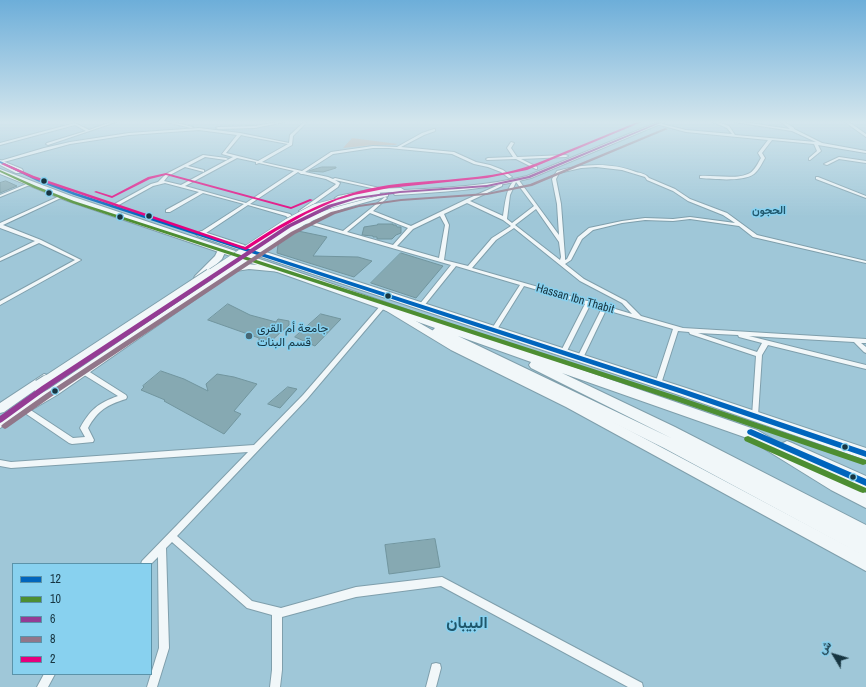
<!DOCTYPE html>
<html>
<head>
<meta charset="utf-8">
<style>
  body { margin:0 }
  #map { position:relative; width:866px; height:687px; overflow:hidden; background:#9fc7d8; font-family:"Archivo Narrow",Vazirmatn,sans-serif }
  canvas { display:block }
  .legend { position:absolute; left:12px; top:563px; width:140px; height:112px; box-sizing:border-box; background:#88d1ef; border:1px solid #5b93a9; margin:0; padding:5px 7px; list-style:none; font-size:12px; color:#173541 }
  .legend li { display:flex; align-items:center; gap:8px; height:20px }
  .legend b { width:20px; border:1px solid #5b93a9 }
  .north { position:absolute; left:814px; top:635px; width:40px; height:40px; -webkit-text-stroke:3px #88d1ef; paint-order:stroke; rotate:308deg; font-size:11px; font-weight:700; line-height:16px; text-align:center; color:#173541 }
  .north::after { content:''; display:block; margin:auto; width:14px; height:18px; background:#173541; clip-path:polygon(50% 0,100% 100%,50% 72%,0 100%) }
</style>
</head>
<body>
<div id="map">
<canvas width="866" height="687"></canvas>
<ul class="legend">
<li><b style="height:5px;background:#0065bd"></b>12</li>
<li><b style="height:5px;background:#4d8e32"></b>10</li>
<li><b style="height:5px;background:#943c94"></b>6</li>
<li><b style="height:5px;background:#917689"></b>8</li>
<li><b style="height:5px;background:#e5007d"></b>2</li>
</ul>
<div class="north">ش</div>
</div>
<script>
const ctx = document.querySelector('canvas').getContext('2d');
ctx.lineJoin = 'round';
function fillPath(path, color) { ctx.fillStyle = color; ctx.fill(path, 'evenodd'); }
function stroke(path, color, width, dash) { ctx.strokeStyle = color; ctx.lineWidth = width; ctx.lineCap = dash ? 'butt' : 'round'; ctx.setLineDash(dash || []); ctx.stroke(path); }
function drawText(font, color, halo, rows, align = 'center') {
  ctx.font = font + ' "Archivo Narrow",Vazirmatn,sans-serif'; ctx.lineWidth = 3; ctx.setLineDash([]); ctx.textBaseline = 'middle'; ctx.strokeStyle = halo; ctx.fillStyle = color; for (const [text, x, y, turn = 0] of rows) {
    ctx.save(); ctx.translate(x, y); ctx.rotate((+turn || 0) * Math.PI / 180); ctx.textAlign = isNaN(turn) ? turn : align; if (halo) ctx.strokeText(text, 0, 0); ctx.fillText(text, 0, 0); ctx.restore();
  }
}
fillPath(new Path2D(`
  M352 138 398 144 395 145H374L343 148Z`), '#bbaba2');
const building = new Path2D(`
  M322 167H336V168L323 172 309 171Z
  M6 181 17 186 0 193V183Z
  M378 224H393V225H396L397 227H401V233L396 235 392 239H377V237H373V236L362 235 364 227 377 225Z
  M298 231 327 237 313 256 358 257 372 261 354 277 277 253 278 245Z
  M401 253 443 266 416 298 371 283Z
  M228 304 250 315 276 322 278 319 289 321V325L271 341 264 342 259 341V338L208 320Z
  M321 314 341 319 315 346 295 337Z
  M161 371 184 379 208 391 206 384 217 374 234 377 257 384 234 411 241 414 224 434 164 401 165 400 141 390 144 387 143 386Z
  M288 387 297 389 280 408 268 404Z
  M435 539 440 567 389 574 385 545Z`);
fillPath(building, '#86a9b2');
stroke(building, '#71959e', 1);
const street = new Path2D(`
  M111 122H116L48 145 46 144 47 143 86 131 75 125 0 145V143L75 123 89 130Z
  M166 122H173L193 127 191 128Z
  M277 122H285L255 128 218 129 216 128 218 127 255 126Z
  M304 122H307L293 136 292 145 262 162 302 171 331 152 373 146 397 147 422 133 434 129H435V131L424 135 401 147 454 152 476 162 490 165 503 170 512 177 509 178 501 172 488 167 474 164 452 154 389 148H373L333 154 305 172 328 177 333 179 335 178 384 189H385V191L335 180 340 183 338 187 301 213 299 212V211L335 185 336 184 326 179 303 174H301L298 172 250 204 290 214 292 216 343 231 385 197 387 198 386 199 373 211 411 226 465 200 501 184H502V186L470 201 503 216C505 205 506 184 517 179H518L559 235 557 204 552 179 557 171C583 164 610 162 636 172 641 173 646 174 649 178L675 189 690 199 727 213 757 235 866 261V263L753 237 739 226 690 219 673 221 645 220 622 223 593 230 582 239 571 260 565 264 584 279 626 301 641 316 683 328 866 339V343H861L866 347V353L864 352 854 342 749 336 866 365V369L768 345 762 355 758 416 757 418 755 419 753 418 752 416 756 356 690 334 689 332 678 331 661 384 660 386H656L655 384 673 329 606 310 583 358 580 360 577 358 602 308 590 305 566 353 563 355 560 353 585 304 524 286 496 331 494 332 491 330 520 285 456 266 423 307H419L418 306 419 305 451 265 288 218 286 216 248 205 203 235H199V233L244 204 203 193 170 212H166V210L199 192 165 183 153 186 115 207 111 206 151 184 158 182 166 174 203 155 226 158 228 159 226 160 205 157 188 166 204 170V172L185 167 168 176 164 181 181 185 233 157 222 154 237 135 199 130 129 135 70 144 0 163V161L44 148 70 142 129 133 199 128 240 133 289 143 290 135ZM241 135 245 136 288 144 258 161 226 153ZM237 158 256 162V164L259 163 294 171 246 203 185 186ZM596 167 622 170 645 177 647 180 673 191 688 201 723 215 735 223 690 217 673 219 645 218 622 221 589 228 578 237 567 259 565 260V257L561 204 556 179 559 173 581 168ZM516 182 534 206 512 223 507 219 510 195ZM467 203 503 220 511 226 492 238 468 266 444 260 449 225 444 214ZM536 209 559 242 561 257 560 260 515 225ZM370 213 408 228 393 245 347 232ZM440 216 445 225 439 258 397 246 413 229ZM514 228 580 281 622 303 632 314 592 302 591 301H587L472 268 496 240ZM698 333 738 335 739 337 762 343 757 352Z
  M713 122H718L729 126 735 135 816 142 792 131 734 122H744L790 129 781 122H785L794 128V129L822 143 866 151V153L818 145 821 151 810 160H809V158L817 151 814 144 772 140 762 153 765 158C762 163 759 170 754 174 743 182 714 179 701 178H700V176C713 175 738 180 750 173 755 170 758 163 761 158L758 153 768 140 686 132 656 124 658 123 686 130 732 134 727 128Z
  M845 122H849L866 134V137Z
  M511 142 514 143 511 148 517 157 566 155 568 156 566 157 521 159 537 167V169H536L516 159 487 160 486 159 488 158 513 157 507 148Z
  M839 157 866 161V163L839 159 827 165 824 164Z
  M816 177H818L866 196V198L816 179Z
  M29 183 32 184 0 197V195Z
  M62 195 65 196 3 225 41 240 81 260 0 305V301L75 260 39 243 0 261V258L35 241 0 228V223Z
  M383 304 385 305 386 306 385 307 307 399 177 536 252 601 281 608 356 587 442 577 642 683 643 687H628L441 586 356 597 282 617V670L280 687H270L272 670V615L247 608 172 542 166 548 169 648 157 687H147L159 648 158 557 151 564H141L142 561 248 452 11 468 0 466V460L11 462 254 445 303 395 381 305Z
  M81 369H85L126 395 127 397 126 399C107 405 98 410 88 428L94 440 93 442 72 444 69 443 22 411 21 409 22 407 24 406 26 407 73 438 85 437 80 428C90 410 98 403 118 396L81 373 80 371Z
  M436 663 440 664 441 668 436 687H426L432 664Z
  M44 674H55L48 687H37Z`);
const primary = new Path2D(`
  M658 122H665L531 178C486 190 441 192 395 195L392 192 373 193 338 200 335 198 338 196 373 189 401 188 404 190C446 188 486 186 527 176Z
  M386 193 388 194V196L345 208 314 220 304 225 247 264 278 267 281 268 282 270 281 272 249 269 236 271 57 395 0 428V417L49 389 298 221 340 205Z
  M219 248H225L226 250 222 259 201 280H195L194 278 195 276 215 256Z
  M388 305 458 345 574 401 866 556V571L566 407 451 350 385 310 383 308 385 306Z
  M44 374 48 375 49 378 48 381 4 412 0 413V403Z`);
const highway = new Path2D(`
  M0 160 22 169 23 171 22 173H16L0 165Z
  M0 169 71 196 274 264 757 430 781 444 787 441 792 443 866 476V490L836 476 866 493V508L831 490 747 438 562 373 675 427 866 525V557L664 448 434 334 432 331 435 328 266 268 65 200 0 174ZM458 336 531 362 529 365 531 368 671 438Z
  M201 231 686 388 866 448V460L676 394 198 236 196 234Z`);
stroke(street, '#7f9fac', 2);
stroke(primary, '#7f9fac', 2);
stroke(highway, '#7f9fac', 2);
fillPath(street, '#f1f7f9');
fillPath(primary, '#f1f7f9');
fillPath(highway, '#f1f7f9');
const primaryBridgeFar2 = new Path2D(`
  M208 275 287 223 315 208 376 192`);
const primaryBridgeFar1 = new Path2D(`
  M45 382 210 274`);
const primaryBridge = new Path2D(`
  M39 386 47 381`);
stroke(primaryBridgeFar2, '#7f9fac', 9, []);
stroke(primaryBridgeFar1, '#7f9fac', 12, []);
stroke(primaryBridge, '#7f9fac', 14, []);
stroke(primaryBridgeFar2, '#f1f7f9', 8);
stroke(primaryBridgeFar1, '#f1f7f9', 10);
stroke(primaryBridge, '#f1f7f9', 12);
fillPath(new Path2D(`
  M0 161 39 179 76 193 683 389 866 451V457L679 393 74 195 37 181 0 163Z
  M751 429 866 479V486L748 434 747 432 748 430Z`), '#0065bd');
fillPath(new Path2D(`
  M0 170 36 186 74 201 680 397 866 460V464L863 465 676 401 72 203 34 188 0 172Z
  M748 436 866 488V492L863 493 860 492 745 441 744 439 745 437Z`), '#4d8e32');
fillPath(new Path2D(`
  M659 122H663L530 178 487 187 400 193 357 199 332 207 291 227 46 390 2 422 0 423V416L42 386 287 225 328 205 357 197 400 191 487 185 528 176Z`), '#943c94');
fillPath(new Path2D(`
  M665 128 668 129 532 186 487 195 401 201 359 207 335 214 295 234 51 397 7 428 5 429 3 428 1 426 3 424 47 393 291 232 331 212 359 205 401 199 487 193 530 184Z`), '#917689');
fillPath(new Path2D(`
  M637 122H642L527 170 487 178 389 188 354 195 337 200 306 214 276 231 246 250 32 178 1 164 4 163 34 176 245 247C290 217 335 193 389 185 428 180 468 180 507 172 527 168 545 160 564 152 589 142 613 132 637 122Z
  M166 173 291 207 310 199 313 200 291 209 166 175 150 179 112 198 94 192 96 191 112 196 148 177Z`), '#e5007d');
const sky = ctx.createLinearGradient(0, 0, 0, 218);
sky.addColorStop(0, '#6daed9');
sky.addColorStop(0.56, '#d4e6ed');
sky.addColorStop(1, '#d4e6ed00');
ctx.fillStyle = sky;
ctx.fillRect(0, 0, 866, 218);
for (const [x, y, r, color] of [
  [44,181,3.5,"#173541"],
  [49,193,3.5,"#173541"],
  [149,216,3.5,"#173541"],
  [120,217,3.5,"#173541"],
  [388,296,3.5,"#173541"],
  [249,336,4,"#476876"],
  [55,391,3.5,"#173541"],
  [845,447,3.5,"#173541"],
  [853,477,3.5,"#173541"]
]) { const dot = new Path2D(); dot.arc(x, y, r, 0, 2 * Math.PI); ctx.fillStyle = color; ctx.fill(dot); stroke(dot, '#88d1ef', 1.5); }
drawText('bold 11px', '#1f576c', '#88d1ef', [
  ["الحجون",769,211]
]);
drawText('12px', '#173541', '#88d1ef', [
  ["Hassan Ibn Thabit",575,299,16]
]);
drawText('12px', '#173541', '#88d1ef', [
  ["جامعة أم القرى",257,329],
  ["قسم البنات",257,343]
], 'left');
drawText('bold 16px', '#1f576c', '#88d1ef', [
  ["البيبان",467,624]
]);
</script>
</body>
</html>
